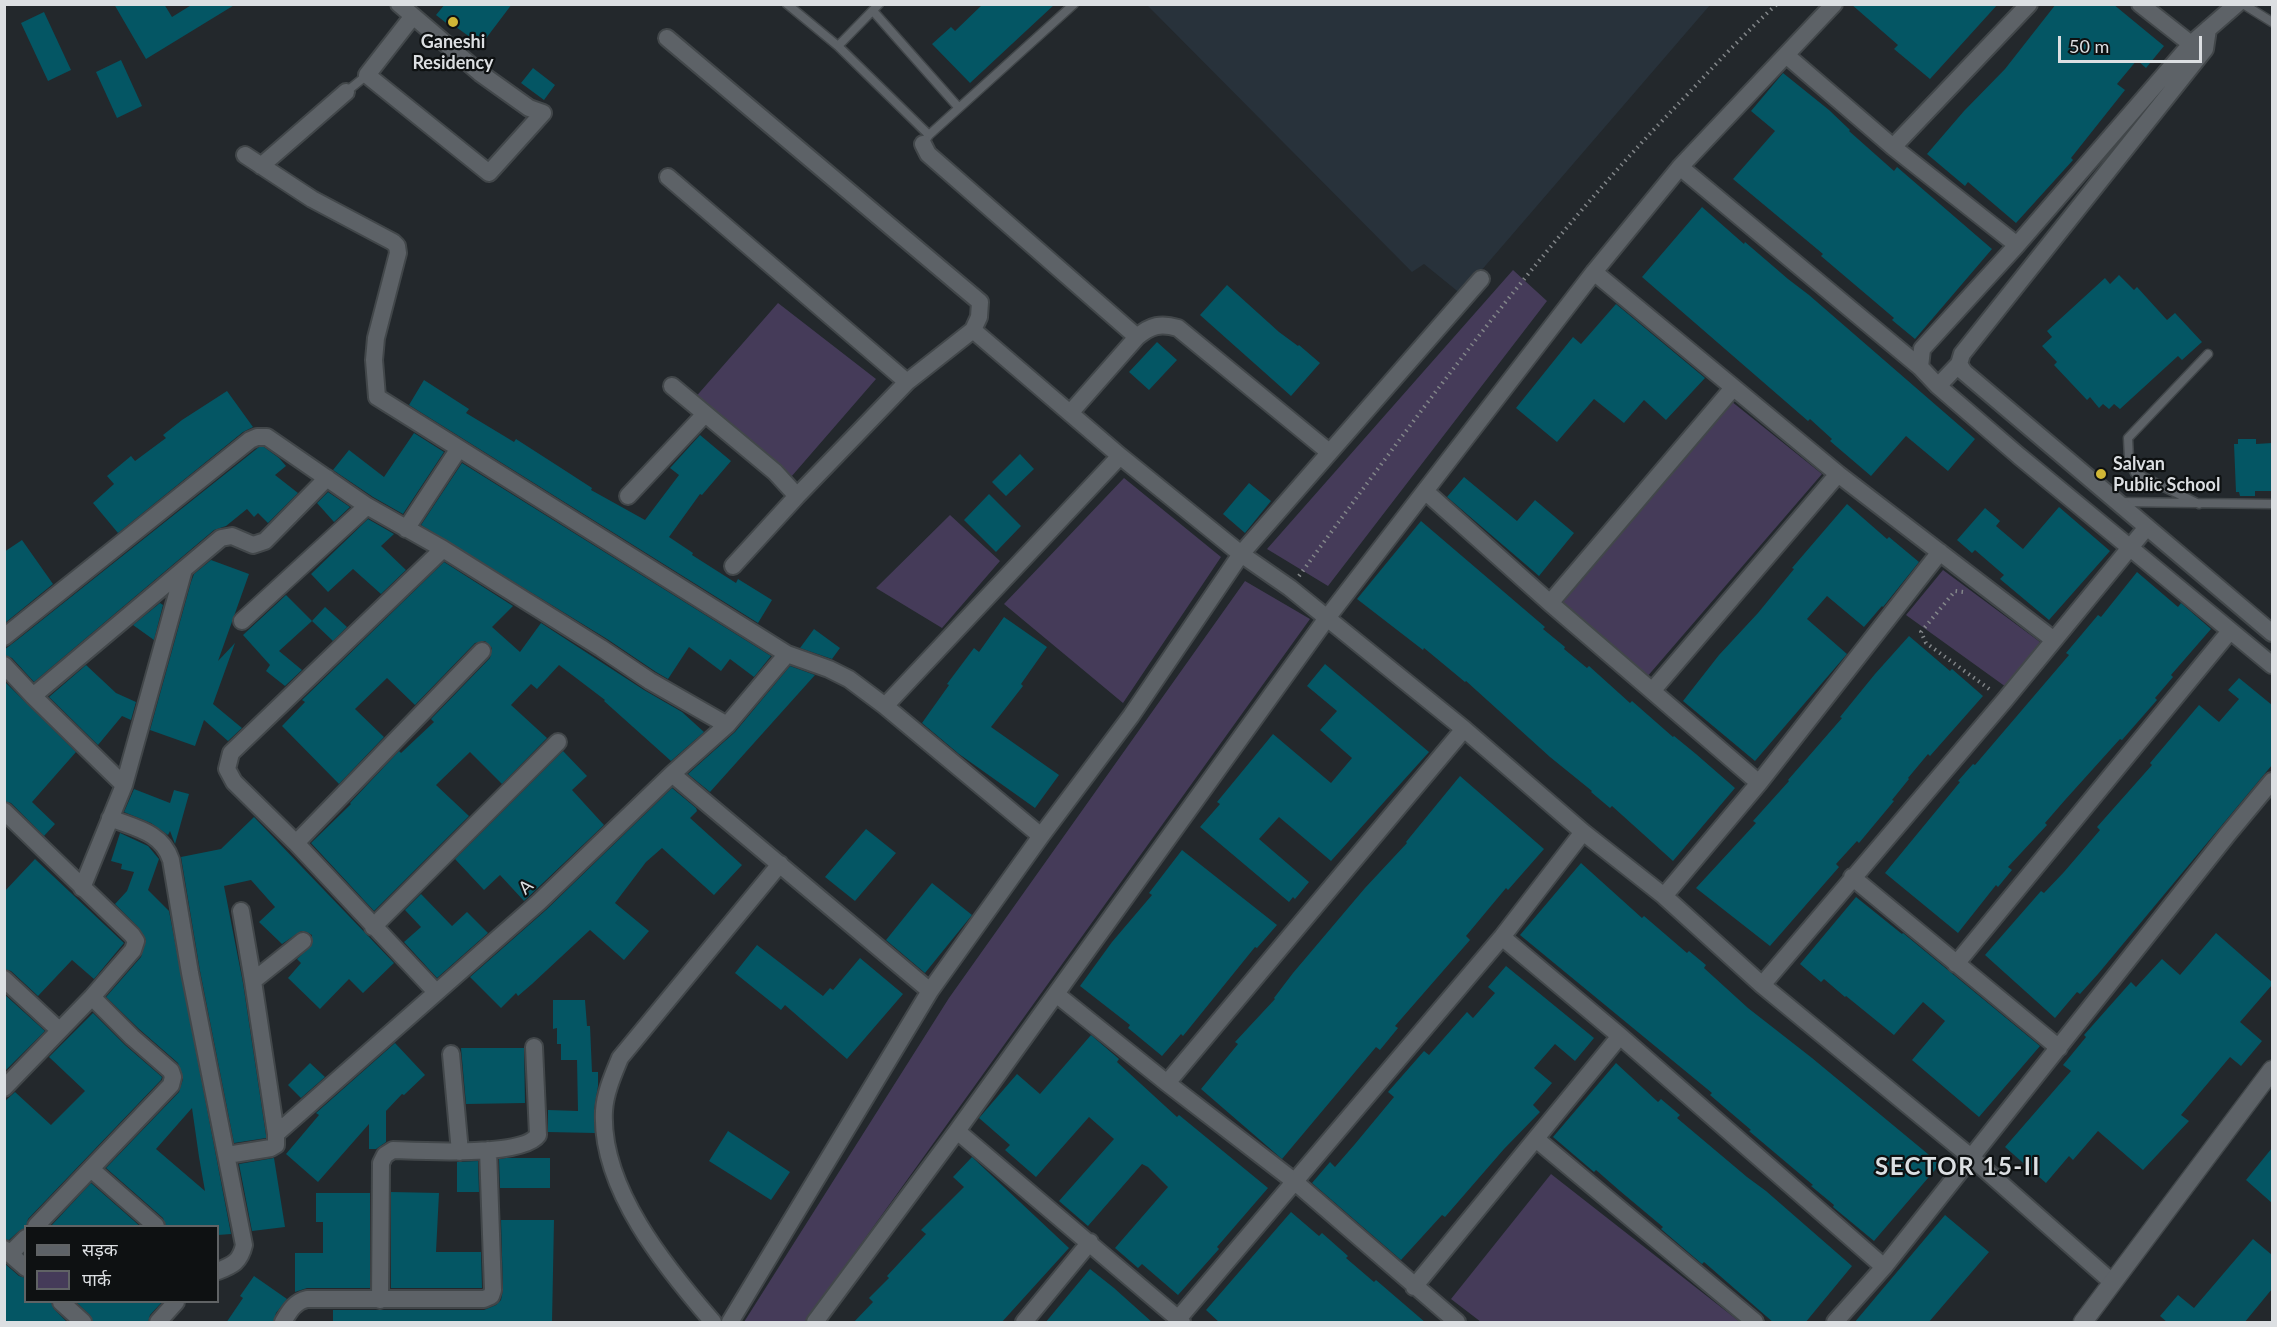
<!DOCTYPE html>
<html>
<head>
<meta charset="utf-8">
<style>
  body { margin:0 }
  #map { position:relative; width:2277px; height:1327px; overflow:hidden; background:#23282c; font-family:Lato,"Noto Sans Devanagari",sans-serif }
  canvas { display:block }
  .frame { position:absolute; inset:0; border:6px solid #dcdfe2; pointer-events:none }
  .legend { position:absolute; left:24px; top:1225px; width:195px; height:78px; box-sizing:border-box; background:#0e1112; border:2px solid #606365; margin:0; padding:8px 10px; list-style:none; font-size:18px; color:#dcdfe2 }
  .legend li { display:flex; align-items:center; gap:12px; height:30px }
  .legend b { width:30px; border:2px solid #606365 }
  .scale { position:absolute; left:2058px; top:36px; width:144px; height:27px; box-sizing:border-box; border:3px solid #dcdfe2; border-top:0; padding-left:8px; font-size:18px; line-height:21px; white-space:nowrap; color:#dcdfe2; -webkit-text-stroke:4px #0e1112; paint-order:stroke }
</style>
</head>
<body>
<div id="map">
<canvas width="2277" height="1327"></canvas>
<div class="frame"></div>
<ul class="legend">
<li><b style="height:8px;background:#5d6267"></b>सड़क</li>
<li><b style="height:16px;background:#453b59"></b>पार्क</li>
</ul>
<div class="scale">50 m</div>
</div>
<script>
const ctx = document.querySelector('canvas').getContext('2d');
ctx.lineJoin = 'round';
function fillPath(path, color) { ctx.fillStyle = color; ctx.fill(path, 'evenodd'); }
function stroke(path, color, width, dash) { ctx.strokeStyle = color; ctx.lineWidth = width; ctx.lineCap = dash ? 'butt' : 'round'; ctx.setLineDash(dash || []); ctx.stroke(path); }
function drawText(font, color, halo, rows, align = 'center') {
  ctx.font = font + ' Lato,sans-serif'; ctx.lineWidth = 4.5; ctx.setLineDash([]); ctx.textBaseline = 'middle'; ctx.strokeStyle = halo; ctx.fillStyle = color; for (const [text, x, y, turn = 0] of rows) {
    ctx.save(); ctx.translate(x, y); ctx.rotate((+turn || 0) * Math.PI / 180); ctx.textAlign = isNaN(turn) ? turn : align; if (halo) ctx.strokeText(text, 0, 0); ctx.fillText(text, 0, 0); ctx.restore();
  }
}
fillPath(new Path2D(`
  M1147 5H1710L1461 294 1424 264 1412 272Z`), '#28323b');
fillPath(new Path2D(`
  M1513 270 1547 301 1328 586 1267 549Z
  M778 303 876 379 791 477 693 400Z
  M1731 401 1822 474 1646 678 1562 602Z
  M1124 478 1221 557 1123 703 1004 604Z
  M950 515 1000 561 942 628 876 588Z
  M1943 570 2040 642 2006 687 1906 615Z
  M1245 581 1310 619 805 1322H744L949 998Z
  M1551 1174 1740 1322H1481L1451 1299Z`), '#453b59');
fillPath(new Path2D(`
  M114 4H164L172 17 193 4H236L146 59Z
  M445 4H512L481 45 456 27 454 29 436 15Z
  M983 4H1055L970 83 932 44 951 27 955 31Z
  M1851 4H1998L1930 79 1894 49 1898 45Z
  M2056 4H2113L2164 46 2146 68 2137 60 2117 84 2125 90 2071 158 2073 160 2016 223 1968 182 1965 186 1927 154 1964 111 2005 69Z
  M44 12 71 70 48 81 21 23Z
  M121 60 142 106 117 118 96 72Z
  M533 68 555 85 544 100 521 83Z
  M1783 73 1829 110 1850 130 1849 131 1894 171 1897 167 1992 249 1915 339 1892 320 1894 318 1821 256 1823 254 1733 179 1775 131 1751 111Z
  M1702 207 1744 244 1745 242 1788 279 1809 295 1975 439 1948 471 1906 436 1871 476 1830 441 1832 439 1810 419 1808 421 1642 277Z
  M2119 275 2134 290 2137 287 2167 320 2175 313 2202 342 2182 360 2178 356 2120 409 2114 404 2109 409 2103 404 2099 408 2090 397 2087 400 2054 365 2057 362 2042 346 2052 337 2047 331 2105 278 2110 284Z
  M1227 285 1279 332 1298 346 1299 345 1320 363 1291 396 1200 315Z
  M1616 304 1705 378 1666 420 1644 400 1624 423 1594 399 1557 442 1516 408 1573 337 1581 344Z
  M1157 342 1177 360 1149 390 1129 372Z
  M424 380 469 409 466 413 514 442 516 439 558 466 592 488 591 490 645 520 679 475 670 468 700 435 731 461 702 495 700 494 669 537 693 553 692 555 736 583 738 579 772 600 758 623 409 405Z
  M227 391 253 427 243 432 118 533 93 503 114 484 107 476 131 456 135 461 166 438 163 435 182 420Z
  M414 433 444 452 403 514 373 497 333 470 349 450 384 477Z
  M2238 439H2256V444L2272 443V491H2255V496H2240L2239 492H2236L2234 444H2238Z
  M259 447H264L279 458 286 466 275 475 298 493 268 523 258 513 254 517 247 509 226 526 214 530 34 682 12 658 4 655V650L17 640Z
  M1020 454 1034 469 1006 496 992 482Z
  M462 463 771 656 754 677 730 659 721 671 689 647 668 679 656 672 607 639 421 525Z
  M1464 477 1517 521 1535 500 1574 533 1539 576 1447 497Z
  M1249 483 1271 501 1245 533 1223 514Z
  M328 492 350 507 334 522 317 503Z
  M989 494 1021 526 996 552 964 520Z
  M1847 504 1887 539 1889 537 1919 562 1883 607 1882 606 1864 627 1827 596 1807 619 1847 654 1755 761 1683 701 1719 655 1758 613 1794 569 1792 568Z
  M2059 507 2110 551 2049 620 2000 579 2004 575 1975 550 1972 553 1957 540 1985 508 2000 521 1996 526 2023 549Z
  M368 519 394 534 381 546 406 570 381 594 353 569 328 592 311 574Z
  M1421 521 1545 627 1543 629 1565 647 1564 649 1587 668 1589 666 1630 703 1632 701 1673 737 1674 736 1696 754 1735 788 1673 861 1612 806 1610 808 1591 792 1592 791 1550 757 1466 681 1465 682 1424 648 1423 650 1357 599Z
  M22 540 53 584 5 623 4 552Z
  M211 560 249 574 218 661 235 643 213 704 242 728 228 741 204 720 195 746 150 730 191 582 194 574Z
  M444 562 513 606 492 627 520 652 541 623 644 690 682 712 704 732 671 761 604 701 605 700 559 665 537 689 531 684 511 705 547 738 502 784 470 752 436 785 469 816 374 911 311 843 351 804 350 803 399 751 401 753 434 722 431 719 490 658 492 648 485 641 475 643 415 705 387 678 355 709 384 737 339 784 282 726 305 702 302 700Z
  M2137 572 2178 607 2181 603 2211 629 2171 675 2173 677 2155 698 2157 700 2122 740 2120 739 2065 800 2045 823 2047 825 2008 867 2012 870 1998 887 1996 885 1958 933 1885 873 1960 782 1958 781 1973 764 1975 765 2069 655 2066 653 2098 615 2101 617Z
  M286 595 312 621 325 607 347 627 333 641 312 621 279 651 302 670 285 686 266 671 270 665 243 635Z
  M160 603 163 605 154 640 133 625Z
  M1004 617 1047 647 1021 684 1023 686 991 727 1059 775 1035 808 959 754 922 723 949 685 947 684 974 648 979 652Z
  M814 629 840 648 832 659 800 648Z
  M1909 636 1950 671 1952 669 1983 696 1930 756 1928 754 1908 778 1909 779 1892 800 1894 801 1859 843 1857 841 1836 864 1839 867 1770 946 1696 888 1756 823 1753 821 1789 781 1788 780 1842 718 1840 717 1875 674Z
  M1325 664 1429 752 1331 861 1279 817 1259 839 1309 882 1295 899 1293 897 1289 902 1200 827 1220 804 1217 802 1273 734 1331 783 1352 758 1320 730 1337 711 1307 686Z
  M86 665 116 693 136 702 131 720 122 716 98 745 49 697Z
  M790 666 815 675 710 792 688 774 735 732Z
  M2239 678 2272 705V765L2098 974 2080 994 2077 992 2055 1018 1985 955 2041 891 2044 893 2064 872 2100 830 2097 827 2152 765 2150 763 2199 705 2219 722 2239 699 2228 690Z
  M4 681 76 752 32 802 55 824 44 836 11 803 4 801Z
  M563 751 587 776 572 790 604 825 524 901 500 875 484 890 455 859Z
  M1460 776 1544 849 1508 890 1506 888 1466 936 1470 940 1395 1026 1398 1028 1380 1050 1376 1047 1282 1159 1201 1089 1238 1044 1235 1042 1275 999 1274 998 1293 973 1365 888 1407 843 1406 842Z
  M672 788 696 808 697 811 690 818 742 865 714 895 662 848 646 862 615 903 649 931 624 960 590 930 532 984 518 996 516 993 501 1008 470 977 546 910Z
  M134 789 170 803 174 790 189 794 175 844 170 831 168 835 151 823 124 812Z
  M254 817 394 963 363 993 349 979 320 1009 288 978 301 963 297 959 312 945V935L307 932 301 931 282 944 259 922 275 907 251 880 224 886 243 983 266 1135V1138L234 1143 200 971 181 857 221 849Z
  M866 829 896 853 855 901 825 877Z
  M120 833 148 846 159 859 148 890 169 911 231 1234 218 1235V1227H166L163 1218 106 1168 179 1092 183 1079 178 1063 139 1029 106 997 141 957 146 940 139 928 115 904 127 891 134 872 121 869 122 864 111 861ZM192 1108 199 1157 205 1191 156 1149Z
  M1182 850 1277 925 1257 948 1255 947 1183 1036 1181 1034 1162 1056 1128 1028 1130 1025 1080 986 1112 942 1152 895 1149 893Z
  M35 859 124 943 94 979 72 960 38 996 11 971 4 969V892Z
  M1581 863 1642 918 1644 916 1687 953 1689 951 1706 965 1704 968 1748 1008 1812 1058 1940 1164 1874 1241 1833 1207 1834 1205 1811 1186 1813 1185 1749 1131 1751 1130 1710 1095 1712 1093 1520 935Z
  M932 883 972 915 925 973 886 940Z
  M421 894 452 926 467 912 488 933 437 978 404 942 421 927 405 910Z
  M1856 897 1902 934 1903 933 2040 1046 1979 1117 1912 1060 1945 1021 1923 1002 1894 1035 1846 996 1845 997 1824 979 1821 982 1800 964Z
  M2216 933 2272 982V985L2240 1022 2262 1041 2241 1066 2230 1057 2181 1115 2189 1121 2143 1170 2098 1131 2073 1160 2069 1156 2046 1183 2005 1147 2071 1071 2063 1065 2086 1037 2084 1035 2131 982 2136 987 2162 959 2180 975Z
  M757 945 823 996 830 988 833 990 860 958 903 994 847 1059 785 1005 781 1010 735 973Z
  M1506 966 1594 1038 1575 1061 1555 1044 1534 1068 1552 1083 1533 1105 1540 1112 1504 1149 1445 1217 1442 1215 1401 1260 1312 1183 1330 1162 1335 1167 1355 1144 1394 1097 1388 1092 1424 1051 1429 1055 1467 1012 1473 1018 1495 993 1488 987Z
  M4 994 45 1031 4 1072Z
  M553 1000H585L587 1026H590L592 1072H598V1086L594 1110 595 1133 548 1132V1110L578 1111 577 1060H561V1044H557V1028L553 1029Z
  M93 1013 125 1045 162 1077 161 1080 28 1219 26 1228 19 1231 9 1240 4 1239V1102L15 1092 51 1125 85 1091 49 1057Z
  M1091 1035 1119 1059 1117 1062 1177 1117 1179 1115 1268 1188 1217 1247 1219 1249 1178 1295 1142 1264 1138 1268 1115 1248 1168 1187 1148 1167 1142 1164 1088 1226 1059 1201 1114 1139 1089 1117 1036 1177 1005 1150 1010 1145 979 1118 1017 1074 1040 1094Z
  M395 1043 425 1075 404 1095 402 1094 386 1111V1142L376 1149H369V1124L318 1182 286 1154 319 1115 316 1113Z
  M461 1048H524L525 1103 466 1104Z
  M310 1063 325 1077 301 1098 288 1085Z
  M1616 1063 1658 1102 1661 1099 1680 1115 1677 1118 1747 1177 1766 1191 1852 1266 1805 1323H1774L1704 1262 1702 1264 1661 1229 1663 1227 1620 1191 1596 1170 1594 1172 1553 1137Z
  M728 1131 790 1172 771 1200 709 1161Z
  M2272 1148V1203L2246 1180Z
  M972 1157 1069 1248 1001 1323H853L873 1302 869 1298 889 1278 887 1276 926 1234 921 1230 964 1187 953 1177Z
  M274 1158 285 1227 252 1231 239 1164Z
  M506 1158H550V1188H500L499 1159Z
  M478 1161 479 1192H457V1162Z
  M91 1183 141 1227H50Z
  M391 1192 439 1193 436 1252H481L482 1288H391Z
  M316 1193H370V1288H307L295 1292V1253H323V1222H316Z
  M1291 1212 1319 1236 1322 1233 1348 1256 1346 1258 1374 1282 1376 1280 1426 1323H1220L1206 1310Z
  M1945 1215 1989 1252 1928 1323H1854Z
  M501 1220H554L552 1323H333V1310H484L496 1305 501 1300 503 1290Z
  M2253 1239 2272 1255V1289L2244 1323H2168L2160 1316 2178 1295 2194 1308Z
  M4 1263 19 1276 26 1278V1302H51L54 1309 68 1323H4Z
  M1090 1269 1114 1288 1153 1323H1045Z
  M254 1276 287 1299 276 1313 273 1323H226L243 1298 240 1296Z
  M76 1302H162L150 1315 148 1323H93L90 1315Z`), '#045664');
const service = new Path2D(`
  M787 4 838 46 879 4
  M2243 4 2272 22
  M873 11 959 108
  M838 46 929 135
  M346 92 367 75
  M923 144 929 135 1074 4
  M2120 502 2272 504
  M2199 504 2135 473 2129 459 2128 438 2208 354`);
const minor = new Path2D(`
  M399 4 480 73 529 108 543 113 489 173 367 75 413 16
  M2140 4 2191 44
  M667 38 980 302 979 317 973 330 907 382 797 496 733 566
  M1786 55 1893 147 2017 245
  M923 144 928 154 1137 337
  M1893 147 2029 4
  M245 155 312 199 393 242 397 246 398 253 376 338 374 360 377 397 787 654 829 669 849 679 885 706 1041 836
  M261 166 346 92
  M1680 167 1920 367 1938 386 2019 456 2272 665
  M668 177 907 382
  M1594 272 1838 474 2054 640
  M973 330 1120 456 1241 554 1290 588 1327 618 1464 729 1583 832 1664 896 1762 985 1972 1158 2112 1282
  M1959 364 1964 372 2272 633
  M1920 367 1922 349 2017 245 2191 44 2237 4
  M672 386 775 472 797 496
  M1938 386 1959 364 1962 354 2205 49 2208 29
  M1071 412 1137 337C1151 325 1161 323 1178 328L1329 452
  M1425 491 1550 603 1759 783
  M628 496 705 414
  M406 529 458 450
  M1550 603 1733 388
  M242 621 367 506
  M4 637 250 440 257 437H267L367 506 443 549 601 648 650 681 727 725
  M4 665 33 696 124 785
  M1652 691 1838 474
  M33 696 221 538 232 536 253 545 265 541 327 478
  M885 706 1120 456
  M672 774 930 991
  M4 811 132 935 136 941 133 950 92 997 4 1088
  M110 818C135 828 162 832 171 860L190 973 244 1245C240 1262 233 1265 218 1271
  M296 843 482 651
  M1852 877 2059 1048
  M82 888 124 785 184 569
  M1664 896 1759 783 1940 552
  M241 911 253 981
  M373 927 558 742
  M1502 937 1620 1036 1884 1267
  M1956 964 2230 631
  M4 979 59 1030
  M1762 985 2004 701 2147 527
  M436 992 296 843 234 782 227 769 231 753 443 549
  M1056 994 1167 1083 1294 1181 1457 1322
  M451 1054 460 1152
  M1167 1083 1464 729
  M957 1131 1182 1322
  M276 1134 539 902 672 774 727 725 787 654
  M1536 1139 1755 1322
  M227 1155 271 1148 276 1145V1134L253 981 303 941
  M91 1169 156 1226
  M36 1226 171 1085 173 1077 171 1071 132 1037 92 997
  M4 1249 26 1268
  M10 1254 26 1238
  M1414 1287 1620 1036
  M380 1300 381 1163 385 1155 393 1150C421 1151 523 1157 538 1135L534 1047
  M61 1302 83 1322
  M1178 1319 1502 937 1583 832
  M158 1322 176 1302
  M283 1322C289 1312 294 1302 307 1299H484L491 1296 493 1290 488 1150
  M713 1322C666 1268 600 1188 604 1111 605 1093 613 1075 620 1058L780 864
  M730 1322 930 991 1041 836 1131 716 1241 554 1481 279
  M815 1322 957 1131 1327 618 1594 272 1680 167 1834 4
  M1024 1322 1090 1242
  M1835 1322 1884 1267 2228 834 2272 781`);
const tertiary = new Path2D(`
  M2083 1322 2272 1070`);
stroke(service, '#42474a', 11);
stroke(minor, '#42474a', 20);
stroke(tertiary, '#42474a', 21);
stroke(new Path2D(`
  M1299 576C1420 411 1541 245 1684 98 1714 66 1744 34 1777 4
  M1963 592 1955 591 1921 632 1926 643 1992 691`), '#828689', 4, [1.5, 4.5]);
stroke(service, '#5d6267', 8);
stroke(minor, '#5d6267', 16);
stroke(tertiary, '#5d6267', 18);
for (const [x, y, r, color] of [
  [453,22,6,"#d1b736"],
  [2101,474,6,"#d1b736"]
]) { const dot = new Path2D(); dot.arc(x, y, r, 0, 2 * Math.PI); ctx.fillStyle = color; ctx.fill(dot); stroke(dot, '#0e1112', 2); }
drawText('bold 18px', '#dcdfe2', '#0e1112', [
  ["Ganeshi",453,42],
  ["Residency",453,63],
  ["Salvan",2113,464,"left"],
  ["Public School",2113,485,"left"]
]);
drawText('18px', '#dcdfe2', '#0e1112', [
  ["A",526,887,-43]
]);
ctx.letterSpacing = '1.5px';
drawText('bold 24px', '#dcdfe2', '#0e1112', [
  ["SECTOR 15-II",1958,1167]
]);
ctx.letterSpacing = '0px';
</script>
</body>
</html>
